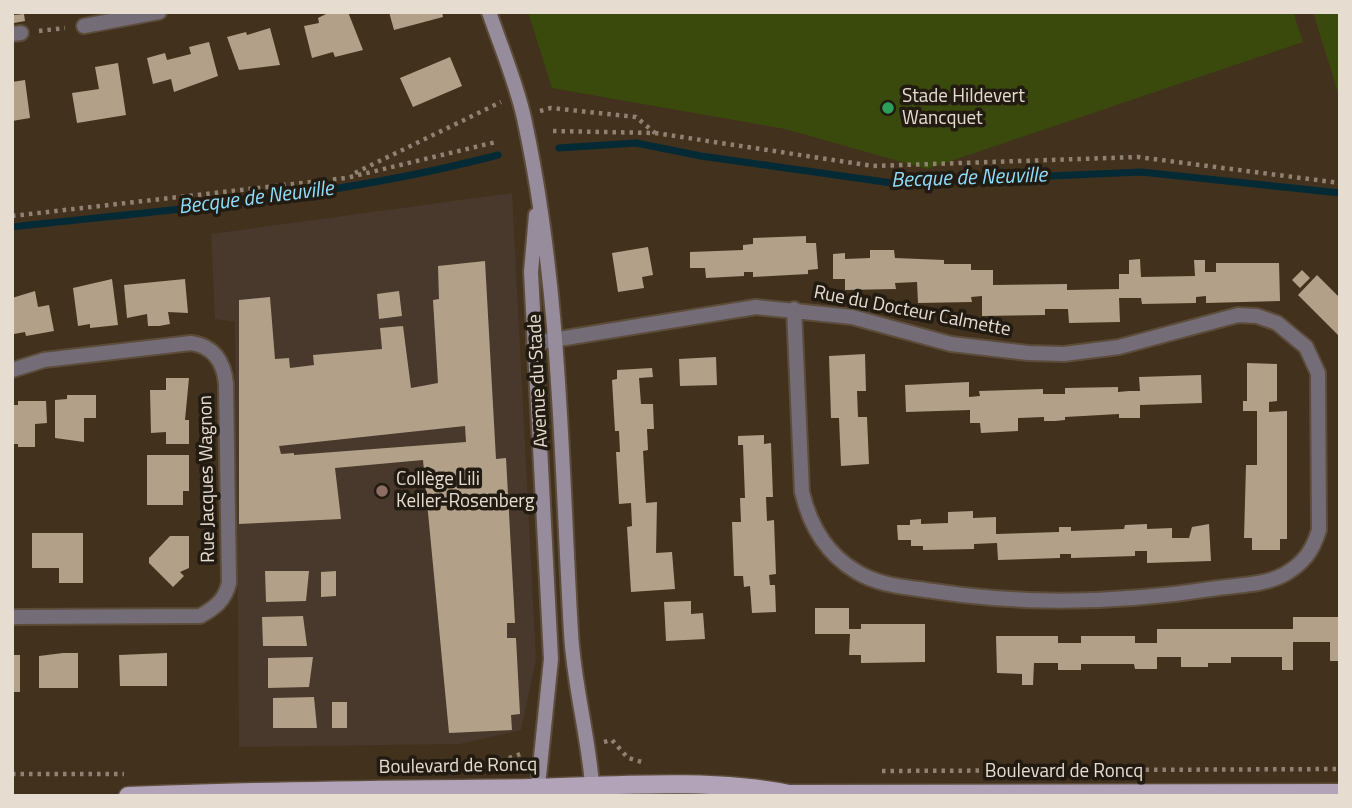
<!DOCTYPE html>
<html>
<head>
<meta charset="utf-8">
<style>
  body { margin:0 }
  #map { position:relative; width:1352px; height:808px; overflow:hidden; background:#42311d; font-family:"Titillium Web",sans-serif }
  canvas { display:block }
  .frame { position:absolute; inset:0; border:14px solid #e7dcd0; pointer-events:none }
</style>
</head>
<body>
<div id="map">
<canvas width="1352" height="808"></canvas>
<div class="frame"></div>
</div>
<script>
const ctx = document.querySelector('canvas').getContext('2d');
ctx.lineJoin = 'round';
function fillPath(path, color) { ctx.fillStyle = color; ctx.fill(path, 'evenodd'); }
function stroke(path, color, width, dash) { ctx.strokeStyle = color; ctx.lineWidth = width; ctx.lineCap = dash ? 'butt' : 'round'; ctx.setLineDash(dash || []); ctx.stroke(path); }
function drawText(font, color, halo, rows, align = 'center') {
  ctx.font = font + ' "Titillium Web",sans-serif'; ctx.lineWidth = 7; ctx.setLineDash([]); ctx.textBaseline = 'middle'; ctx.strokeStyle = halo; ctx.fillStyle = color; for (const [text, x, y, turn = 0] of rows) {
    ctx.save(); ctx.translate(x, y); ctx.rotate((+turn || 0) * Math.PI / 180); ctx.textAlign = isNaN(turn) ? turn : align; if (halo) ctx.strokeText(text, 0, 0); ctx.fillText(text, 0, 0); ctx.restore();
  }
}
fillPath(new Path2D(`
  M512 193 536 660 521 730 460 744 239 747 235 322 215 319 211 234Z`), '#48392c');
fillPath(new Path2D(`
  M528 12H1293L1303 42 927 169 785 129 552 88Z
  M1313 12H1340V99Z`), '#3a4a0d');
stroke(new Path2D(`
  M559 148 636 143 701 156 892 183 1141 172 1340 193
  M12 227C175 209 339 197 498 155`), '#042a36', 7);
fillPath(new Path2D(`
  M348 12 363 50 335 57 333 52 312 58 304 26 319 23 318 18 328 13Z
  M389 12H442L443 17 394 30Z
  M24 14 25 21 14 23V15Z
  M270 28 280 65 239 70 227 37 246 32 247 35Z
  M209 42 218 76 174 92 171 79 153 84 147 58 165 53 167 60 191 54 189 47Z
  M450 57 462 86 413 107 400 78Z
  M118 63 126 115 77 123 72 93 99 89 95 67Z
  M25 80 30 118 12 121V82Z
  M806 236V243H816L818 269 808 270V274L753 277V272H744V276L706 278 705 268H690V252L743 250V245L753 244V238Z
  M648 247 653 275 642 277 644 288 618 292 612 253Z
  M870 250H894L895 258 944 260V264H971V270H993V285L1067 284V290L1119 289V274H1129V260L1140 259 1141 277 1195 276 1194 260H1205V272H1216V263H1279L1280 301 1206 303V296L1196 297V303L1142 304 1141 298H1119L1120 322 1069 323 1068 309H1045V315L982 316V296L971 297 972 302 918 303 917 282 895 283 896 289 845 290V279H833V254L845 253V259L870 258Z
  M485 261 496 459 506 458 515 623H507V638H516L520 714 511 715 512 730 449 733 423 460 335 468 341 519 239 524V300L270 297 275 359 289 358 290 368 314 365 313 355 382 349 380 328 403 326 411 388 438 383 433 300 439 299 438 266ZM465 426 466 442 294 455V453L281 454 279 446Z
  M1302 270 1310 278 1300 288 1292 280Z
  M1317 275 1340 298V337L1298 295Z
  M112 279 118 325 90 328V324L78 326 73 288Z
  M185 279 188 313 168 312 170 324 159 326H148L147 314 127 318 124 285Z
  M35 291 38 307 49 305 54 331 26 336 25 332 14 334 12 298Z
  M399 291 402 316 379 319 377 294Z
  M865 354 866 391H857L858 417H867L869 464 841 466 839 418H831L829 356Z
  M716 357 717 385 680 386 679 359Z
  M1247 363 1277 364V401L1269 402V412L1287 411V539H1280V550H1252V538H1244L1246 465H1257V411H1243V401H1247Z
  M652 368 653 377 639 378 641 404H653L654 429H647L648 450 643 451 646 503 657 502 656 553 672 552 675 589 631 592 627 527 632 526 631 503 619 504 616 452H620L619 431H615L612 380 617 379V370Z
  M1201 375 1202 403 1140 405V418H1119V414L1065 417V420L1055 421H1044V417L1018 418V431L981 433 980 423H970V410L906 412 905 385 969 382V397L980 396 979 391 1043 389V394H1065V388L1118 387V392L1129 391H1140L1139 377Z
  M166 378H189L185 420H189V444H166V432L151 433 150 390H166Z
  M67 395H96V418H84V442L55 438V400L67 399Z
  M18 401H46L47 423 35 424V447H18V444H12V405H18Z
  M764 435V444L771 443 773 497H766L767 521 774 520 776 574 769 575 770 585H775L776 612 752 613 750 586 744 587 743 576H734L732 522H741L740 498H745L743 445H738V436Z
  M147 455H189V491H183V505H147Z
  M973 511V518L996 517V534L1059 532V527H1071V531L1124 529 1125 525 1147 524V529L1172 528V538H1189L1192 527 1209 524 1211 561 1147 563V551H1135V556L1071 558V554H1060V558L998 560 997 543 974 544V549L923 550V546H911V540H898L897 525H910V520L921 519V524L948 523V512Z
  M32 533H83V583H59V568H32Z
  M170 536H189V568L180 572 184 576 173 587 149 563V558Z
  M265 571H309L306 601 266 602Z
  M336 571V596L321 597V572Z
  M691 601V614L703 613 705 639 666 641 664 602Z
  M815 608H849V629H861V624H925V662L861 663V655H849L850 634H815Z
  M303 616 307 646H263L262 617Z
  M1293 617H1340V661H1330V642H1293V670H1282V657H1231V663H1208V667H1181V657H1157V669H1135L1134 664H1081V670H1058V663H1034L1033 685H1022V674L997 673 996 636H1058V643H1081V636H1135V643H1157V629H1293Z
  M63 653H78V688H39V656Z
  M167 653V686H120L119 655Z
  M12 655H20V692H12Z
  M313 657 309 687 268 688V658Z
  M314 697 317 728H273V698Z
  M332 702H347V728H332Z`), '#b2a188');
const minor = new Path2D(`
  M84 26 159 12
  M12 34 21 33
  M534 343 756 307 852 317 951 344 1028 353 1064 354 1119 347 1238 315 1257 316 1277 323 1306 347 1318 373 1319 530C1313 550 1304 563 1285 574 1265 585 1240 585 1218 588 1122 603 1029 606 933 591 907 587 880 586 857 572 826 554 810 526 802 492L794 309
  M12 370 44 360 191 343C214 346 224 362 226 384L229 583C225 600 215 608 200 616L12 617`);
const secondary = new Path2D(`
  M489 12C501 47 516 82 524 118 561 288 561 461 571 633 574 688 590 741 593 796
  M536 215 531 272 551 659 537 796`);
const primary = new Path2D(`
  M779 794 1340 793
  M128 796C262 790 396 790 530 788 609 786 712 778 789 794`);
stroke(minor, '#5c4c3a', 18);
stroke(secondary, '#5c4c3a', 18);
stroke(primary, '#5c4c3a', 21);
stroke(new Path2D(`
  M39 31 65 28
  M540 111 551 108 636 117 655 133
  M553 131 655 133 873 166 1138 157 1340 183
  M355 173 501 102
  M12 216 346 178 496 142
  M604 742 612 740 628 758 642 762
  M485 767 523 753
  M882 771 1340 769
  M12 774H124`), '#908272', 4.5, [3.5, 5]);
stroke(minor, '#746d77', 14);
stroke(secondary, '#978c9c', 14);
stroke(primary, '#b2a3b9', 18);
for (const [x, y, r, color] of [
  [888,108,7,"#2e9e5b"],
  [382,491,7,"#8d6e63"]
]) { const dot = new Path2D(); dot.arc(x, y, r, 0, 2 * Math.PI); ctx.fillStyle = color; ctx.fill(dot); stroke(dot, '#221b12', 2.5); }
drawText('19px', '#e7dcd0', '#221b12', [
  ["Stade Hildevert",902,97],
  ["Wancquet",902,119],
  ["Collège Lili",396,480],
  ["Keller-Rosenberg",396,502]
], 'left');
drawText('19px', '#e7dcd0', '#221b12', [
  ["Rue du Docteur Calmette",912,312,11],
  ["Avenue du Stade",539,381,-93],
  ["Rue Jacques Wagnon",208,479,-91],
  ["Boulevard de Roncq",458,767,-1],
  ["Boulevard de Roncq",1064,772]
]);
drawText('italic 21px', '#8fddfc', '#221b12', [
  ["Becque de Neuville",969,179,-2],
  ["Becque de Neuville",256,199,-7]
]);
</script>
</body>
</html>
